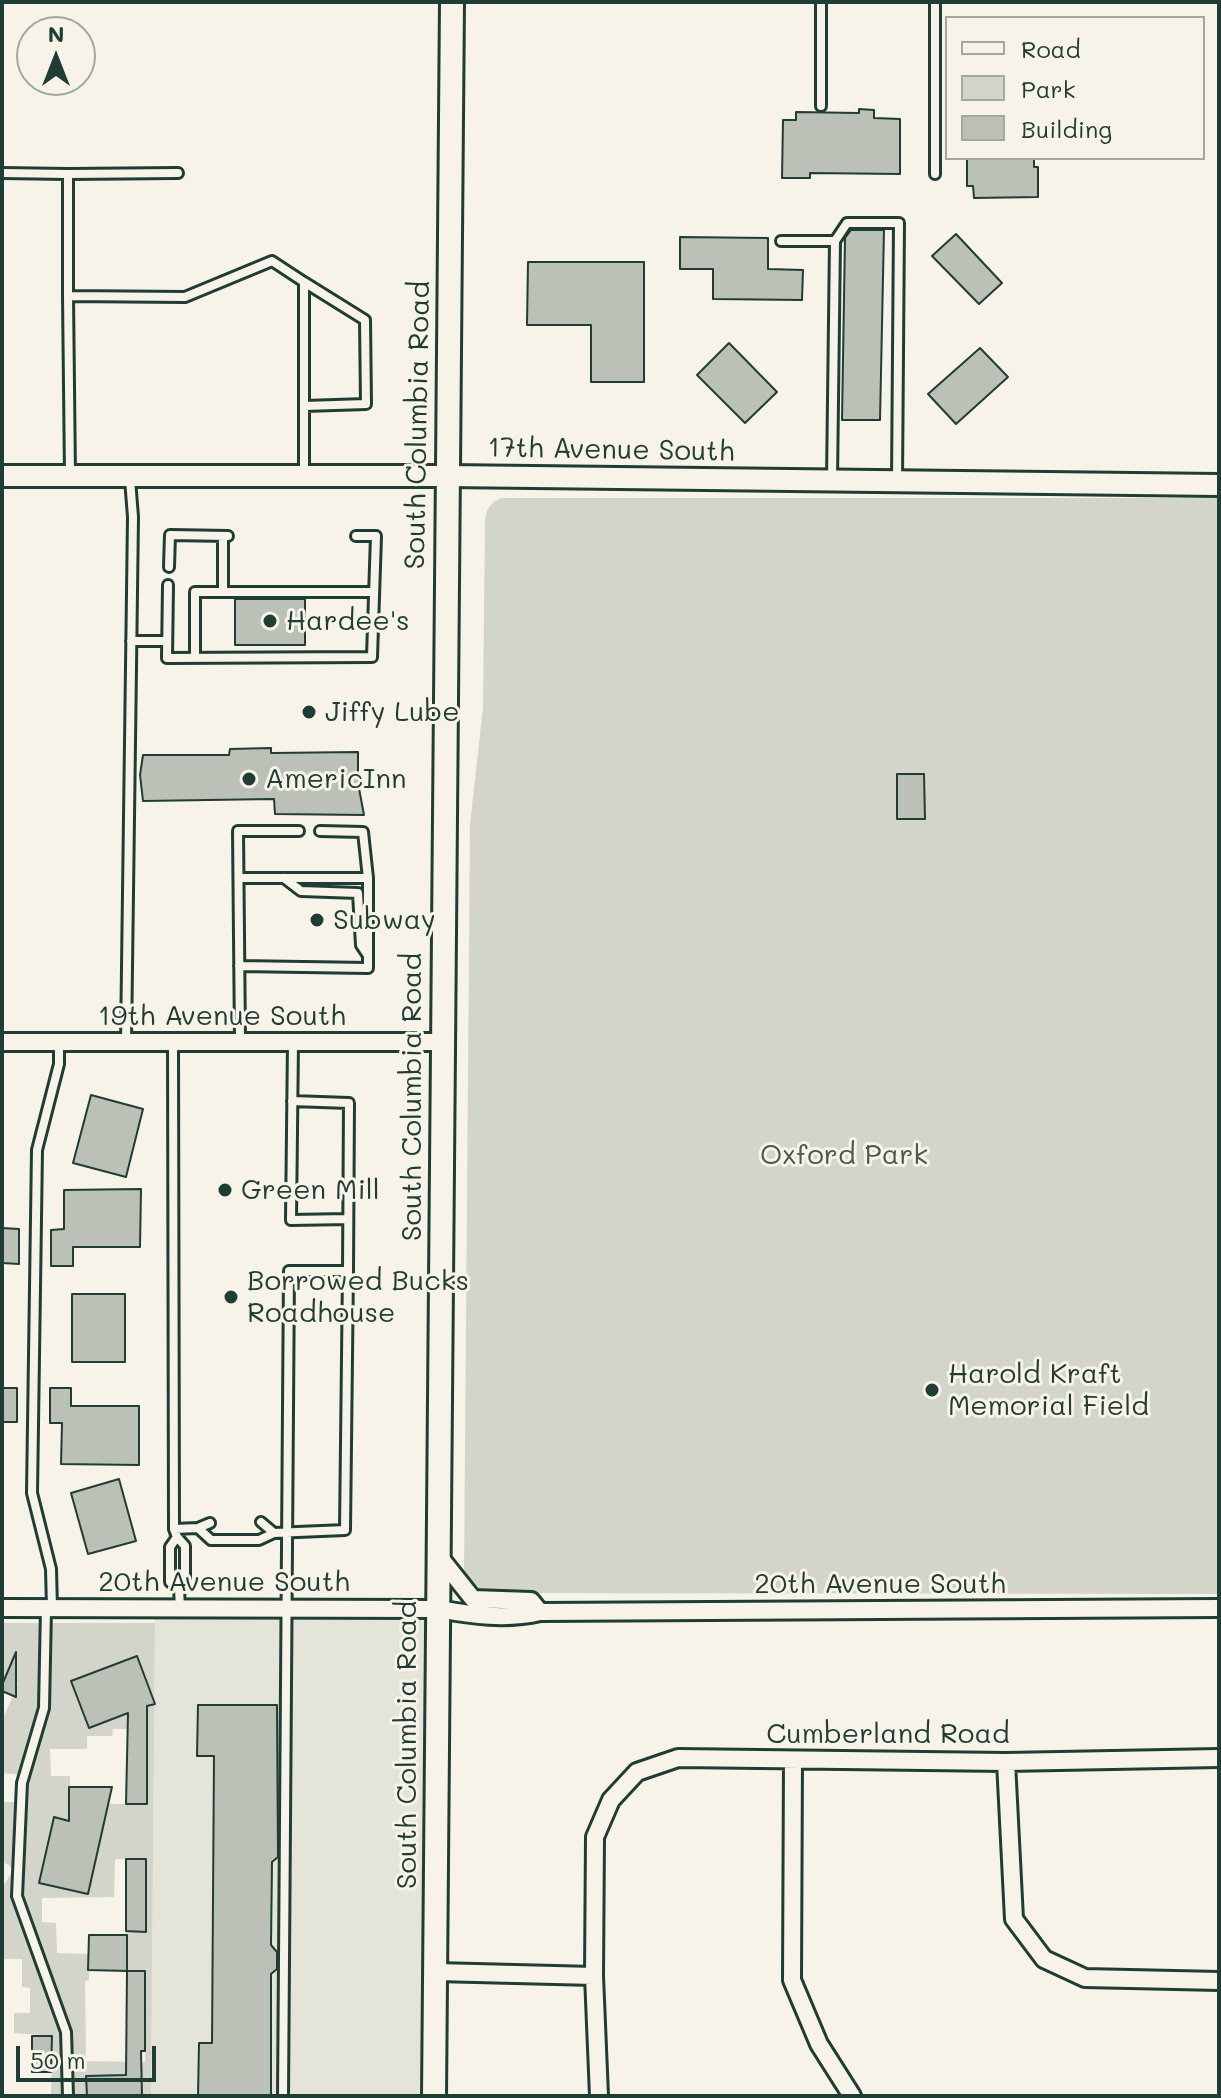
<!DOCTYPE html>
<html>
<head>
<meta charset="utf-8">
<style>
  body { margin:0 }
  #map { position:relative; width:1221px; height:2098px; overflow:hidden; background:#f7f3e8; font-family:Mali,sans-serif }
  canvas { display:block }
  .frame { position:absolute; inset:0; border:4px solid #1f3d34; pointer-events:none }
  .legend { position:absolute; left:945px; top:16px; width:260px; height:144px; box-sizing:border-box; background:#f7f3e8; border:2px solid #a1aaa0; margin:0; padding:10px 14px; list-style:none; font-size:24px; color:#1f3d34 }
  .legend li { display:flex; align-items:center; gap:16px; height:40px }
  .legend b { width:40px; border:2px solid #a1aaa0 }
  .north { position:absolute; left:16px; top:16px; width:80px; height:80px; box-sizing:border-box; background:#f7f3e8; border:2px solid #a1aaa0; border-radius:50%; rotate:0deg; font-size:22px; font-weight:700; line-height:32px; text-align:center; color:#1f3d34 }
  .north::after { content:''; display:block; margin:auto; width:28px; height:36px; background:#1f3d34; clip-path:polygon(50% 0,100% 100%,50% 72%,0 100%) }
  .scale { position:absolute; left:16px; top:2046px; width:140px; height:36px; box-sizing:border-box; border:4px solid #1f3d34; border-top:0; padding-left:10px; font-size:24px; line-height:28px; white-space:nowrap; color:#1f3d34; -webkit-text-stroke:6px #f7f3e8; paint-order:stroke }
</style>
</head>
<body>
<div id="map">
<canvas width="1221" height="2098"></canvas>
<div class="frame"></div>
<ul class="legend">
<li><b style="height:10px;background:#f7f3e8"></b>Road</li>
<li><b style="height:22px;background:#d3d5ca"></b>Park</li>
<li><b style="height:22px;background:#bbc1b6"></b>Building</li>
</ul>
<div class="north">N</div>
<div class="scale">50 m</div>
</div>
<script>
const ctx = document.querySelector('canvas').getContext('2d');
ctx.lineJoin = 'round';
function fillPath(path, color) { ctx.fillStyle = color; ctx.fill(path, 'evenodd'); }
function stroke(path, color, width, dash) { ctx.strokeStyle = color; ctx.lineWidth = width; ctx.lineCap = dash ? 'butt' : 'round'; ctx.setLineDash(dash || []); ctx.stroke(path); }
function drawText(font, color, halo, rows, align = 'center') {
  ctx.font = font + ' Mali,sans-serif'; ctx.lineWidth = 6; ctx.setLineDash([]); ctx.textBaseline = 'middle'; ctx.strokeStyle = halo; ctx.fillStyle = color; for (const [text, x, y, turn = 0] of rows) {
    ctx.save(); ctx.translate(x, y); ctx.rotate((+turn || 0) * Math.PI / 180); ctx.textAlign = isNaN(turn) ? turn : align; if (halo) ctx.strokeText(text, 0, 0); ctx.fillText(text, 0, 0); ctx.restore();
  }
}
fillPath(new Path2D(`
  M155 1608 438 1609 434 2096H151Z`), '#e5e4d9');
fillPath(new Path2D(`
  M501 498H1219V1594L484 1593 470 1583 464 1573 470 824 483 707 485 520C487 508 490 503 501 498Z
  M2 1623H155L151 2096H142L141 2075 86 2077 87 2096H51L52 2036 14 2033V2013H30V1988L22 1987V1959H2V1888L14 1869 2 1861 4 1802H21L23 1775 2 1773V1721L18 1683 2 1676ZM137 1656 154 1704 89 1728 71 1681ZM113 1729H147L146 1804H70V1776H51L50 1749H87V1736H112ZM54 1818 103 1828 88 1894 39 1883ZM115 1859 146 1860 145 1932 126 1931 127 1971H145V2062L86 2061 85 1981 89 1980V1954L57 1953 56 1923 42 1922V1898L114 1897Z`), '#d3d5ca');
const building = new Path2D(`
  M859 109 874 110V118L900 119V174L810 173V178H782L783 120H796V112L859 113Z
  M967 158H1034V167H1038V197L974 198 973 186H967Z
  M851 230H884L880 420H842L845 238Z
  M956 234 1002 283 979 304 932 256Z
  M680 237 768 238V269L803 270 802 300 713 299V269H680Z
  M528 262H644V382H591V325H527Z
  M729 343 777 392 745 423 697 375Z
  M980 348 1008 377 956 424 928 394Z
  M235 599H305V645H235Z
  M271 748V753L358 752V783L364 815 275 814 274 799 143 801 140 775 143 755H229L230 749Z
  M897 774H924L925 819H897Z
  M91 1095 143 1109 126 1177 73 1163Z
  M141 1189 140 1247H73V1266H51V1230L64 1229V1190Z
  M2 1228 19 1229V1264L2 1263Z
  M72 1294H125V1362H72Z
  M2 1388H17V1422H2Z
  M50 1388H71V1406H139V1465L61 1464 62 1423H50Z
  M119 1479 136 1541 88 1554 71 1493Z
  M16 1652V1697L2 1691V1685Z
  M137 1656 155 1704 147 1706V1804H126L128 1713 89 1728 71 1681Z
  M198 1705H277L278 1857 272 1862 271 1945 277 1952V1969L271 1974V2095L198 2096 199 2043H212L214 1756H197Z
  M69 1787H112L88 1894 39 1883 54 1817 69 1821Z
  M126 1859H146V1932L126 1931Z
  M89 1935H127V1971L88 1970Z
  M127 1971H145V2051H141L142 2096H87L86 2076 126 2075Z
  M32 2036H52L51 2072H32Z`);
fillPath(building, '#bbc1b6');
stroke(building, '#1f3d34', 2);
const service = new Path2D(`
  M821 4V106
  M2 173 68 174
  M178 173 68 174V296L185 297 272 261 304 282
  M935 174V2
  M781 241H835
  M68 296 70 476
  M304 406 366 404 365 320 304 282V475
  M832 480 835 241 847 223H899L897 481
  M169 567 170 535 228 536
  M168 585 167 658 372 657 376 536H356
  M223 592V536
  M131 641H167
  M195 658V592H374
  M320 831 363 832 368 878
  M239 878H368V968L239 966
  M284 878 301 891 358 893 361 945 367 954
  M240 1041 238 831H299
  M126 1042 133 517 130 479
  M293 1042 291 1220 348 1219
  M173 1043 174 1529 177 1537 185 1546V1582L179 1589 180 1608
  M292 1101 349 1103 348 1271
  M261 1522 274 1533
  M198 1528 210 1523
  M174 1529 198 1528 211 1540H259L274 1533 345 1530 348 1271H289L283 2096
  M177 1537 170 1547V1582L179 1589
  M52 1608 51 1569 32 1493 37 1150 59 1064V1042
  M46 1609 44 1708 22 1783 17 1896 66 2032 68 2096`);
const minor = new Path2D(`
  M2 1042H442
  M438 1555 473 1599 531 1601 540 1612
  M2 1608 438 1609C472 1615 506 1620 540 1612L1219 1608
  M793 1760 792 1980 819 2044 852 2096
  M1006 1762 1014 1919 1044 1959 1085 1978 1219 1981
  M436 1972 594 1976
  M599 2096 594 1976 595 1837 611 1800 637 1772 678 1758 1006 1762 1219 1758`);
const tertiary = new Path2D(`
  M2 476H447L1219 485`);
const secondary = new Path2D(`
  M434 2096 452 2`);
stroke(service, '#1f3d34', 14);
stroke(minor, '#1f3d34', 22);
stroke(tertiary, '#1f3d34', 26);
stroke(secondary, '#1f3d34', 28);
stroke(service, '#f7f3e8', 8);
stroke(minor, '#f7f3e8', 16);
stroke(tertiary, '#f7f3e8', 20);
stroke(secondary, '#f7f3e8', 22);
for (const [x, y, r, color] of [
  [270,621,8,"#1f3d34"],
  [309,712,8,"#1f3d34"],
  [249,779,8,"#1f3d34"],
  [317,920,8,"#1f3d34"],
  [225,1190,8,"#1f3d34"],
  [231,1297,8,"#1f3d34"],
  [932,1390,8,"#1f3d34"]
]) { const dot = new Path2D(); dot.arc(x, y, r, 0, 2 * Math.PI); ctx.fillStyle = color; ctx.fill(dot); stroke(dot, '#f7f3e8', 3); }
drawText('28px', '#1f3d34', '#f7f3e8', [
  ["South Columbia Road",418,425,-89],
  ["17th Avenue South",611,450,1],
  ["19th Avenue South",222,1016],
  ["South Columbia Road",412,1097,-90],
  ["20th Avenue South",224,1582],
  ["20th Avenue South",880,1584],
  ["Cumberland Road",888,1734],
  ["South Columbia Road",407,1745,-90]
]);
drawText('28px', '#1f3d34', '#f7f3e8', [
  ["Hardee's",286,621],
  ["Jiffy Lube",325,712],
  ["AmericInn",265,779],
  ["Subway",333,920],
  ["Green Mill",241,1190],
  ["Borrowed Bucks",247,1281],
  ["Roadhouse",247,1313],
  ["Harold Kraft",948,1374],
  ["Memorial Field",948,1406]
], 'left');
drawText('28px', '#435b52', '#f7f3e8', [
  ["Oxford Park",844,1155]
]);
</script>
</body>
</html>
